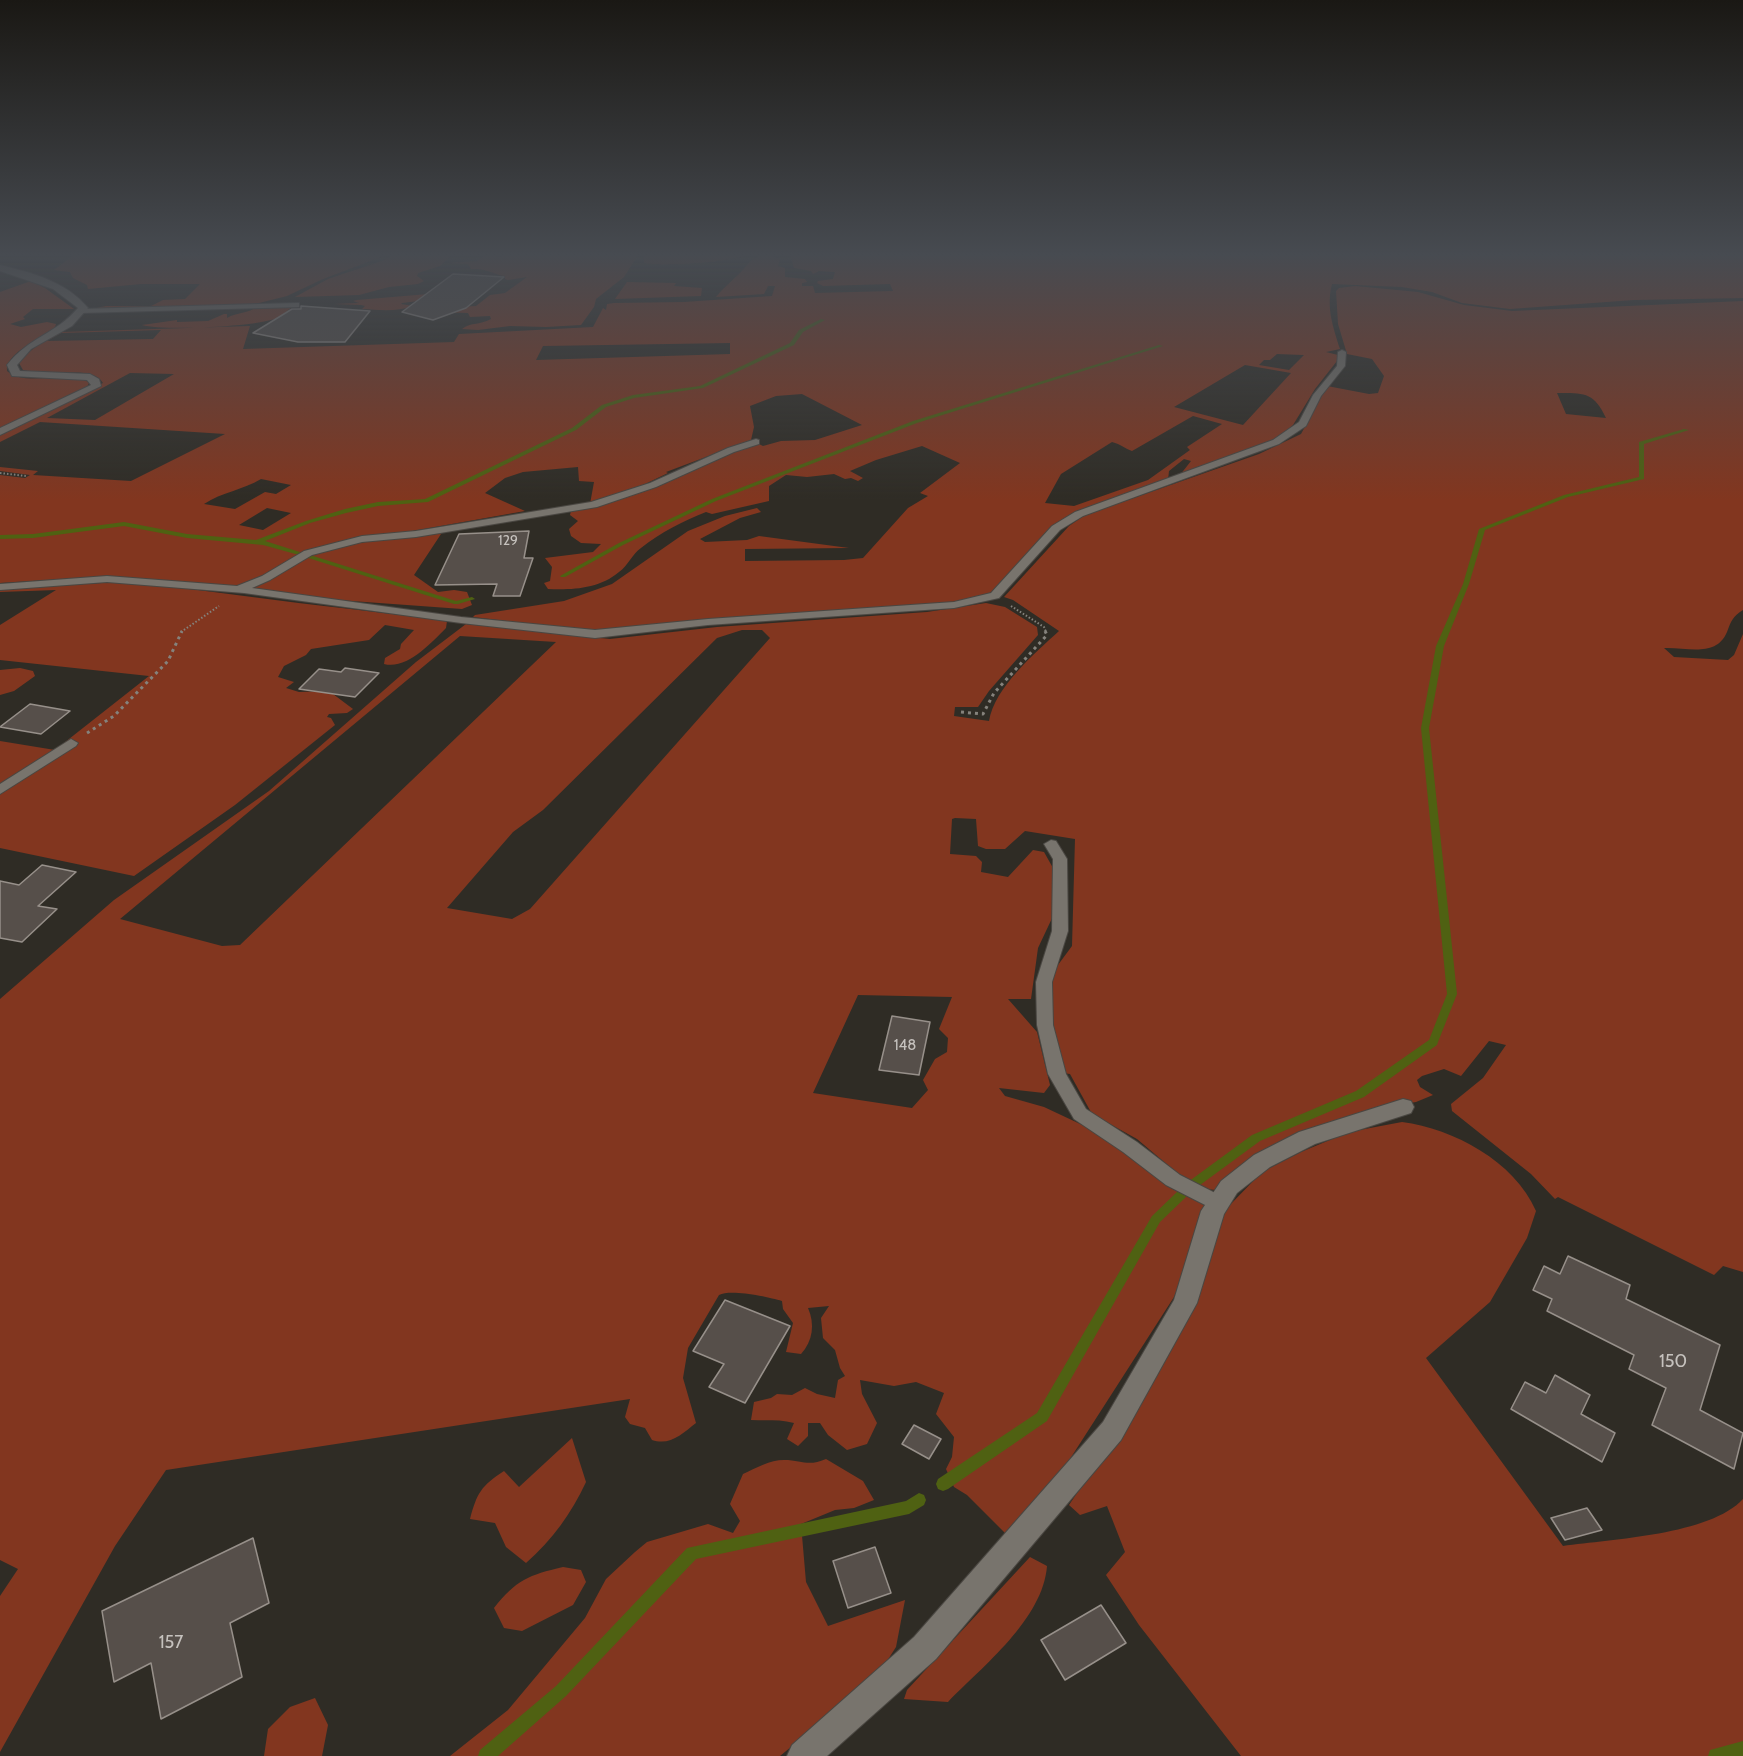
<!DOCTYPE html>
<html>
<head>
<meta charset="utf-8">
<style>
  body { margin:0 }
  canvas { display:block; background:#2f2c25 }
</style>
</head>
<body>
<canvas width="1743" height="1756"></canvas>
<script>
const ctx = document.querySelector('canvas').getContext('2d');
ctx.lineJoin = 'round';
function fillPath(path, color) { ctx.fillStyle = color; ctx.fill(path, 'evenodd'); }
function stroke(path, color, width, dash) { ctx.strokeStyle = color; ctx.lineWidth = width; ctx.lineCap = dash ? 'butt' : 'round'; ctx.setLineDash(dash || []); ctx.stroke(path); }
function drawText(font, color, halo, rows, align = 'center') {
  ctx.font = font + ' Cabin,sans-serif'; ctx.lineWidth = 4.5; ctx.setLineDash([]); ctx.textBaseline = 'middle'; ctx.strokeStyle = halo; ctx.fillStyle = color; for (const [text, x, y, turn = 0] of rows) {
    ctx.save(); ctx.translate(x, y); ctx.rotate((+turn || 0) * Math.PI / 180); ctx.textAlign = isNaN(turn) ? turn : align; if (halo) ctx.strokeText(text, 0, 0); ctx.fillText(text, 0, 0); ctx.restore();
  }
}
fillPath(new Path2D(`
  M74 255H386L323 279 287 296 255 304H283L92 309 106 306H151L163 300 185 299 200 284H141L88 289 87 285 73 278 70 272 54 270Z
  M392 255H447L450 257 440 266 418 273 417 276 424 281 418 284 389 287 359 295 295 297 328 279 382 261Z
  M485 255 501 257 505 255H638L624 277 596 299 594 307 581 325 546 327 510 326 478 330 462 329C471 322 481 325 491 319L490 316 470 317 468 313 440 312 443 308 476 306 490 295 505 293 527 277 508 280 505 279V276C493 274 486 268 471 269L468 264 449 263 477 261Z
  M639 255H747C730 262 662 267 644 263V255Z
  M786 255H1743V298L1634 300 1510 309 1462 303 1432 292 1402 287 1332 284C1326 307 1333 327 1340 349L1326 352 1338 355 1337 361 1315 389 1293 425 1284 434 1268 444 1180 475 1191 461 1184 459 1169 471 1168 480 1091 506 1070 515 991 593 959 602 598 632 473 617 475 615 564 601 612 584 688 531 725 516 757 508 761 512 740 518 700 539 705 542 747 540 759 536 849 548 745 549V561L844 560 863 558 908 508 928 496 920 493 960 463 922 446 876 460 850 471 863 478 858 481 851 478 845 479 834 474 807 477 786 475 769 486V501L712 514 706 512C683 521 661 532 641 548 632 554 628 566 619 572 599 589 572 590 548 589L544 583 550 581 552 567 545 558 593 552 601 544 581 543 571 536 569 529 578 521 570 515 571 511 594 507 757 443 763 446 781 441 815 440 862 425 802 394 776 396 750 406 754 427 751 440 666 472 668 473 622 495 590 504 594 482 579 481 578 467 523 472 505 478 485 493 525 511 311 549 269 574 250 582 231 587 112 576 0 583V475L25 478 30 475 0 471V467L38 471 33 475 131 481 225 434 40 422 0 442V434L103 383C93 366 59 375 42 374 36 374 29 371 23 370L19 363C31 348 45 340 61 332L250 326 243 349 454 342 459 334 593 327 603 308 606 310 607 304 614 303 684 302 772 296 775 286H768L764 294 716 297C723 288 732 281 740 273 752 259 759 249 780 259L778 266 785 268V277L805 279 807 282 802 283V286H813L815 293 893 291 890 284 823 286 817 283 818 281 833 279 835 272 819 271 813 274 811 271 794 268 790 255ZM161 330 153 339 47 341 61 333ZM730 343V354L536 360 543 346ZM1277 354 1303 355H1304L1289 370 1259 365 1264 360H1270ZM1245 365 1291 373 1243 425 1174 407ZM130 373 174 374 95 420 47 418ZM1193 416 1222 424 1187 447 1190 450 1148 480 1074 506 1045 503 1061 474 1112 442C1121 444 1125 449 1132 451ZM261 479 291 485 276 494 265 492 235 509 204 504C222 492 243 490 261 479ZM267 508 291 513 263 530 239 525Z
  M31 281 45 288 74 309H33L23 317 25 319 10 324 21 327 47 322 56 324 54 330C41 338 5 353 7 371 27 389 71 367 89 383L87 387 0 429V292Z
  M627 282 676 283 674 286 702 288 701 296 615 299Z
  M1355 286 1418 292 1464 305 1512 311 1743 301V610C1733 616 1731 621 1727 632 1716 658 1687 647 1664 648L1674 657 1728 660 1734 655 1743 634V1272L1723 1266 1714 1275 1558 1197 1555 1199 1531 1174 1452 1111 1451 1104 1483 1078 1506 1045 1489 1041 1461 1076 1444 1069 1422 1076 1417 1080 1420 1087 1433 1095 1416 1102 1383 1108 1216 1190 1195 1188 1137 1139 1092 1114 1070 1074 1063 1073 1048 1006 1055 969 1072 946 1075 839 1025 831 1005 849H986L978 846 976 819 955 818 952 819 950 854 976 856 982 862 981 872 1008 877 1033 850 1044 852 1053 868 1054 914 1038 948 1031 999H1008L1037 1032 1050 1085 1044 1093 999 1088 1005 1096 1044 1107 1093 1130 1206 1203 1194 1234 1195 1245 1174 1297 1050 1490 1008 1536 967 1495 954 1487 946 1469 952 1457 954 1437 936 1414 944 1393 916 1382 894 1386 860 1380 862 1394 877 1423 867 1444 847 1450 828 1435 820 1423H808V1436L798 1446 787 1439 794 1423C779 1419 766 1421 751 1420L754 1402 771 1398 777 1394 792 1395 805 1388 817 1394 835 1398 838 1380 845 1376 840 1368 835 1350 823 1338 821 1318 829 1306 808 1308C815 1324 813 1341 801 1354L786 1352 793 1323 783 1309 782 1301C768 1297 731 1289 719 1295L688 1348 683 1378 696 1423C682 1434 670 1446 652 1440L645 1428 630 1424 625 1417 630 1399 166 1470 115 1546 0 1752V1596L18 1569 0 1560V999L114 900 269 791 416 662 466 624 610 639 717 627 927 612 986 603 1005 607 1037 627 1038 635 989 691 978 707H955L954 716 989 721C995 687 1034 654 1059 631L1013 600 1004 597 1069 526 1085 515 1259 454 1301 434 1327 386 1369 394 1378 393 1384 376 1372 359 1347 354 1338 324 1336 291 1339 288ZM1557 393C1584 393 1594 392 1606 418L1566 414ZM742 630H762L770 638 530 909 512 919 447 908 513 832 543 810 717 638ZM460 636 556 642 240 945 222 946 120 919ZM858 995 952 997 939 1029 948 1038 947 1052 935 1059 923 1080 928 1090 912 1108 813 1093Z
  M428 294 418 301 402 303 401 304 413 306C397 312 380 310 362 309L365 306 361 305 334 304 359 303 353 301 357 300Z
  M258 306H294C288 309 284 315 279 317 262 327 163 331 142 325L177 320V322L208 321 224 314H227V318C237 312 248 314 258 306Z
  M443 531 414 575 438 592 454 590 467 592 472 605 462 609 324 599 251 590 305 557 344 545Z
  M122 582C190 588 256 598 324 606 365 611 406 615 447 621L446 628C431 643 407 670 384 664L385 658 400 649 401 644 414 630 385 625 369 640 311 649 306 655 284 666 278 677 294 682 286 688 299 692 329 691 353 709 347 713 329 714 327 717 331 718 335 725 235 805 134 876 0 848V741L55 750 149 676 0 660V625L56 590 0 592V588Z
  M20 668 33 671 35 676 14 691 0 695V670Z
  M1402 1122C1454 1129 1514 1161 1536 1211L1527 1238 1490 1302 1426 1358 1563 1546C1612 1539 1710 1535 1743 1499V1756H1241L1139 1625 1106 1575 1125 1552 1107 1506 1080 1515 1069 1505 1159 1371 1209 1240 1227 1208 1262 1172 1301 1152 1349 1132Z
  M572 1438 586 1482C571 1514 553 1539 526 1563L506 1547 495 1523 470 1519C477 1493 481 1486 504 1471L519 1487Z
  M826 1459 863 1481 874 1500 854 1508 835 1510 801 1524 806 1582 828 1626 905 1600 896 1647 878 1675 780 1756H450L508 1710 585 1618 606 1579 635 1552 647 1542 708 1524 733 1533 740 1521 730 1504 743 1474C756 1468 770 1460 784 1460 802 1460 808 1467 826 1459Z
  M1030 1557 1047 1566C1043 1619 983 1666 948 1702L904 1699 907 1690Z
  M563 1567 581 1570 586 1582 573 1605 522 1631 504 1628 494 1608C516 1580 529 1575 563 1567Z
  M315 1698 328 1725 322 1756H264L268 1729 290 1707Z`), '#82361f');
fillPath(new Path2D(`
  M821 319 825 320 803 332 794 345 703 388 634 398 606 407 576 430 428 502 378 506 346 513 310 523 265 541 303 553V555H299L263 545 187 538 124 526 33 538 0 539V535L33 534 124 522 187 534 256 540 306 521 345 509 378 502 425 499 572 428 602 405 633 395 700 386 790 343 799 330Z
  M1159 345 1163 346 917 423 716 501 623 545 565 577H561L560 576 619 543 712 499 913 421Z
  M1684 429 1689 430 1644 444V479L1568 497 1485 530 1469 584 1444 646 1429 728 1457 994 1438 1042 1437 1045 1364 1097 1260 1141 1196 1188 1192 1190 1188 1188 1186 1185 1188 1182 1252 1135 1356 1091 1429 1040 1447 994 1421 728 1436 646 1463 584 1479 529 1564 495 1639 477V442Z
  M307 554 456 601 472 597 475 599 458 604H454L305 557 304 556Z
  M1181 1190 1185 1192 1187 1195 1185 1198 1160 1222 1047 1421 948 1489 943 1491 938 1489 936 1484 938 1479 1037 1413 1152 1216 1177 1192Z
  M919 1493 924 1495 926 1500 924 1505 909 1514 696 1559 566 1696 498 1756H478L480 1750 556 1686 687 1548 906 1501Z
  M1743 1741V1756H1708L1710 1750Z`), '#4f6112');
const building = new Path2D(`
  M453 274 504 277 466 308 433 320 402 312Z
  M301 306 370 311 345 342H298L253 333 292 309H301Z
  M529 531 524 558H533L520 596H493L497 584 435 585 459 534Z
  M345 668 379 673 355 697 299 689 319 669 341 672Z
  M30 704 70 711 41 734 0 727Z
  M42 865 76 872 38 906 57 909 22 942 0 938V881L19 885Z
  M892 1016 930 1022 919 1075 879 1070Z
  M1568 1256 1630 1285 1626 1299 1720 1345 1700 1410 1743 1433 1734 1469 1652 1425 1666 1388 1629 1369 1634 1355 1547 1311 1552 1299 1533 1290 1544 1266 1560 1274Z
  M725 1300 790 1326 745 1403 709 1387 724 1364 693 1351Z
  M1555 1375 1590 1395 1581 1414 1615 1433 1602 1462 1511 1409 1525 1382 1546 1393Z
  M914 1425 941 1439 929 1459 902 1444Z
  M1587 1508 1602 1530 1565 1540 1551 1518Z
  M253 1538 269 1603 230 1623 242 1677 161 1719 151 1663 114 1682 102 1611Z
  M875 1547 891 1593 848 1608 833 1561Z
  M1101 1605 1126 1643 1065 1680 1041 1640Z`);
fillPath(building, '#564f4a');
stroke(building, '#97908a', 1.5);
const lane = new Path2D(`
  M296 303H299V307L80 313 76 311 80 309Z
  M1342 350 1346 352 1345 366 1321 396 1306 426 1279 444 1083 516 1060 530 999 598 954 608 708 625 595 638 461 623 244 593 107 582 0 590V584L107 576 237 586 262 576 304 551 362 536 416 531 591 502 650 483 728 448 756 439 759 440V444L734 452 656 487 597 507 416 537 362 542 312 555 270 580 252 588 461 617 595 630 708 619 954 602 991 593 1052 526 1075 512 1273 440 1299 422 1313 395 1337 366 1338 352Z
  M71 739 78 743 76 746 0 794V784Z
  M1051 840 1056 841 1067 859 1068 931 1052 982 1053 1025 1066 1074 1086 1109 1137 1142 1180 1175 1225 1198 1228 1203 1225 1208 1218 1211 1211 1208 1166 1185 1123 1152 1074 1119 1048 1074 1037 1025 1036 982 1052 931 1053 859 1044 844Z`);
const street = new Path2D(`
  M0 265C32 273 66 281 88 308L72 326 31 349 17 365 20 371 90 374 99 379 101 386 0 435V428L91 385 87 380 12 376 7 365C29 337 56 334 78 308L53 289 0 271Z
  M1403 1099 1411 1101 1414 1107 1411 1113 1315 1144 1270 1167 1237 1193 1224 1214 1197 1303 1121 1440 936 1659 827 1756H787L792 1745 914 1637 1103 1422 1174 1300 1201 1211 1221 1181 1254 1155 1299 1132Z`);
stroke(lane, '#4a4742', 2);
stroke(street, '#4a4742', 2);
stroke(new Path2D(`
  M0 473 26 476
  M1011 606 1044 627 1046 632
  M181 632 219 606`), '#85827c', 2, [1.5, 2]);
stroke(new Path2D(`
  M961 712 983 714 994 693 1047 635 1045 631
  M87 733 114 716 168 661 182 631`), '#85827c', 3, [3, 4]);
fillPath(lane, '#78746d');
fillPath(street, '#78746d');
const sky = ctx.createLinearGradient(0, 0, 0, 500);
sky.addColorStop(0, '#1a1814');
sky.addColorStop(0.51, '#474b51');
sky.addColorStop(1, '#474b5100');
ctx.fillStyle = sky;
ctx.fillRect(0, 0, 1743, 500);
drawText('14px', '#c6c2be', null, [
  ["129",508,541]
]);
drawText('15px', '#c6c2be', null, [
  ["148",905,1046]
]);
drawText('18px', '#c6c2be', null, [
  ["150",1673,1362],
  ["157",171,1643]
]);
</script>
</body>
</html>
